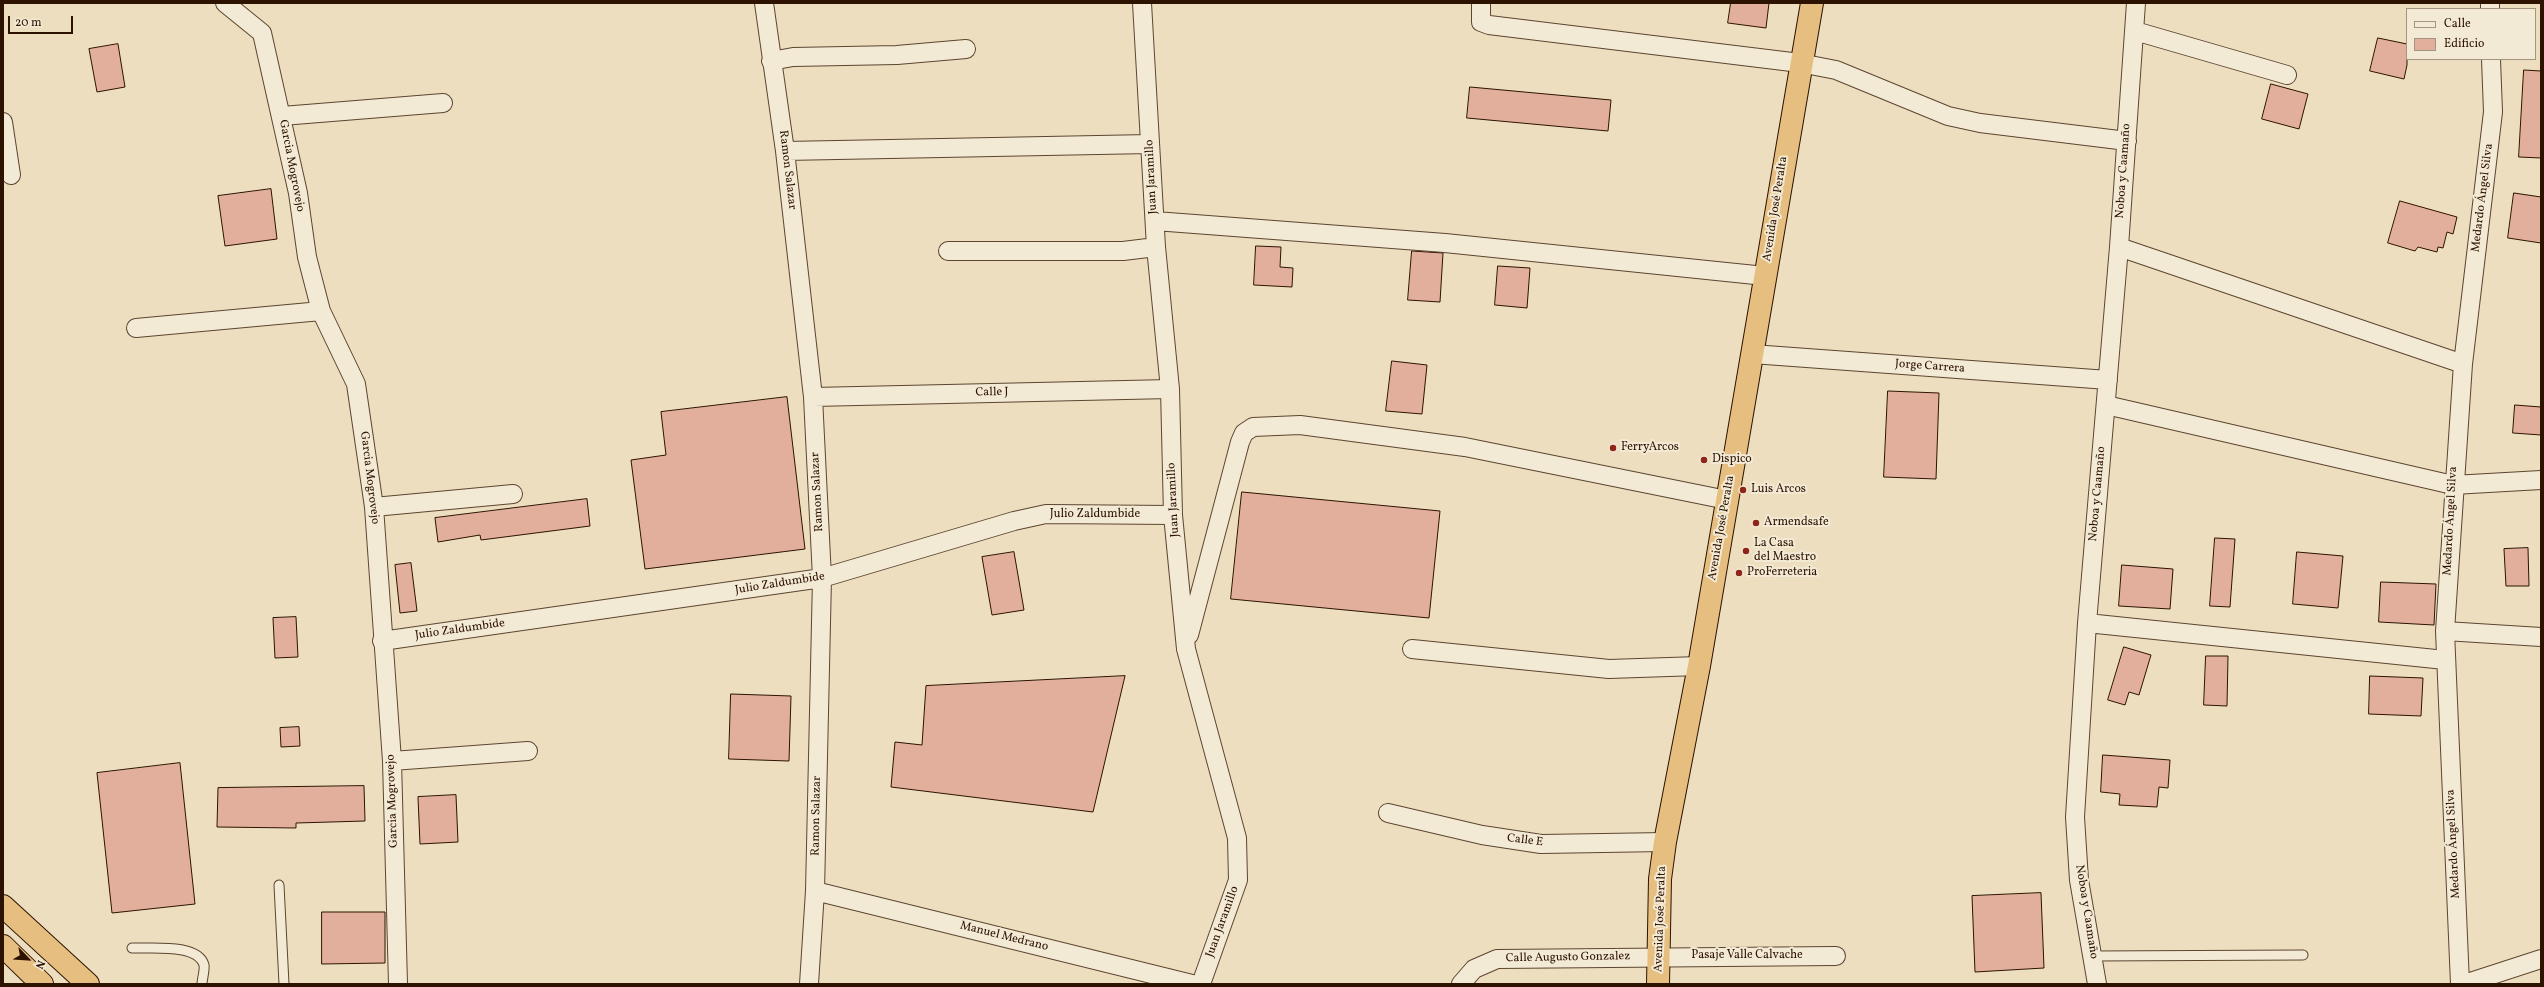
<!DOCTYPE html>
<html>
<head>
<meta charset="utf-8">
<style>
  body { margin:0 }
  #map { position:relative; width:2544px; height:987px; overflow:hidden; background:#ecdebf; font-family:Vollkorn,serif }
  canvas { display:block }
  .frame { position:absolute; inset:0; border:4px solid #2d1200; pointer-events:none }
  .legend { position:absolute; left:2406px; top:8px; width:130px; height:52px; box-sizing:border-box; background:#f3ead5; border:1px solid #a49480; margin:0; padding:5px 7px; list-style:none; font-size:12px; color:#2d1200 }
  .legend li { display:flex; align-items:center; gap:8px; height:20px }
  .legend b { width:20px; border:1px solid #a49480 }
  .north { position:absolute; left:8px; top:939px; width:40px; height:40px; -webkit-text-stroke:3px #f3ead5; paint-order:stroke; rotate:115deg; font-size:11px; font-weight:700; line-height:16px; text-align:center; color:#2d1200 }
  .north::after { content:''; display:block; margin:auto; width:14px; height:18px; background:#2d1200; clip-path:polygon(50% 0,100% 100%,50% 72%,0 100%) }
  .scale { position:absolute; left:8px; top:16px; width:65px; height:18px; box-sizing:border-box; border:2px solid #2d1200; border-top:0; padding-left:5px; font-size:12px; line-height:14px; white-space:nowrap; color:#2d1200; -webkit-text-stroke:3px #f3ead5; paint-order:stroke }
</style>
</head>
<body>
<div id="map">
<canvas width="2544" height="987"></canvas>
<div class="frame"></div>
<ul class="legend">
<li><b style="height:5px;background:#f3ead5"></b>Calle</li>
<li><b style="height:11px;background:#e3af9d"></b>Edificio</li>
</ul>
<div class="north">N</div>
<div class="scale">20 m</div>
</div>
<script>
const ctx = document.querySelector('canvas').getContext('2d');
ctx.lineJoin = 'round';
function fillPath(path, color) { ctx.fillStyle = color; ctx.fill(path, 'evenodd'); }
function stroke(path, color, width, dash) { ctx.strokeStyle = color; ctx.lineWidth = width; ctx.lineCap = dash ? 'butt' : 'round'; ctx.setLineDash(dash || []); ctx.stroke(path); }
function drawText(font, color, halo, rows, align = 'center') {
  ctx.font = font + ' Vollkorn,serif'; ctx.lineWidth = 4; ctx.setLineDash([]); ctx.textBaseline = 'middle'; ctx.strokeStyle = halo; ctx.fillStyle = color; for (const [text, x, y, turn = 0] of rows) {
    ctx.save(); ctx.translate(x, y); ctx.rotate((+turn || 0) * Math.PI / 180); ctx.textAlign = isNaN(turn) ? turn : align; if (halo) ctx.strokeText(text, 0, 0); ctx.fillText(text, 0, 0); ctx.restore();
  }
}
const building = new Path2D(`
  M1731 3H1769L1766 28 1728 23Z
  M2378 38 2407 44V65L2404 79 2370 71Z
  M118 44 125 87 97 92 89 49Z
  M2524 70 2541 71V158L2519 157Z
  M2271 84 2308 94 2299 129 2262 119Z
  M1470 87 1611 100 1608 131 1467 118Z
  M271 189 277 239 225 246 218 196Z
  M2514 193 2541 197V243L2508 238Z
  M2400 201 2457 217 2453 234 2447 232 2443 248 2438 247 2437 252 2418 247 2415 251 2388 243Z
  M1256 246 1281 247 1280 267 1293 268 1292 287 1254 285Z
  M1412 251 1443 253 1440 302 1408 300Z
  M1498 266 1530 268 1527 308 1495 305Z
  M1392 361 1427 365 1422 414 1386 411Z
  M1888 391 1939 393 1936 479 1884 477Z
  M787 397 805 549 645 569 631 460 666 455 661 412Z
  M2515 405 2541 407V435L2513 433Z
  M1242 492 1440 511 1429 618 1231 599Z
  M587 499 590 526 481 540 480 535 438 542 435 518Z
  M2215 538 2235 539 2230 607 2210 606Z
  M2528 548 2529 586H2506L2504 549Z
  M1014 552 1024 610 992 615 982 557Z
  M2297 552 2343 556 2338 608 2293 604Z
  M411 563 417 611 400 613 395 565Z
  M2122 565 2173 569 2170 609 2119 606Z
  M2381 582 2436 584 2434 625 2379 622Z
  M296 617 298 657 275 658 273 618Z
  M2124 647 2151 655 2139 695 2129 692 2125 705 2108 700Z
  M2206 656H2228L2227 706 2204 705Z
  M1125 676 1093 812 891 787 895 742 922 745 926 686Z
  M2370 676 2423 678 2421 716 2369 714Z
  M731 694 791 696 789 761 729 759Z
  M299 727 300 746 281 747 280 728Z
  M2103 755 2170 760 2168 788 2159 787 2157 807 2119 805 2120 794 2101 792Z
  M180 763 195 904 112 913 97 773Z
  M364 786 365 821 296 823V828L217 827 218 788Z
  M456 795 458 842 420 844 418 797Z
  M2041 893 2044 968 1975 972 1972 896Z
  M322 912H385V963L322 964Z`);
fillPath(building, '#e3af9d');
stroke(building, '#2d1200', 1);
const service = new Path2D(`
  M279 885 284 984
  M132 948C150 949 198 943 204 965 205 970 202 979 202 984
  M2092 956 2303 955`);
const minor = new Path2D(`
  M225 3 262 33 298 193 307 257 321 311 356 384 374 507 392 761 398 984
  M764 3 785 151 813 397 822 578 815 891 809 984
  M1142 3 1156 247 1170 389 1173 515 1186 649 1237 838 1238 880 1201 984
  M1481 3V22L1489 25 1800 63 1836 70 1948 116 1980 123 2127 141
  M2490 9V3
  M2135 31 2287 75
  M771 61 793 57 897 55 966 49
  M282 116 443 103
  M3 122 11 175
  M785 151 1150 144
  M1155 221 1445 243 1765 276
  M2119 247 2463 364
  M948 251H1123L1156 247
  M136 328 321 311
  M1752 354 2108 380
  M813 397 1170 389
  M2106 405 2453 485 2541 480
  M374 507 513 494
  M2087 623 2445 660
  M2445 631 2541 637
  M1189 635 1240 442 1244 433 1253 427 1300 425 1465 447 1727 500
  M382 641 822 578 1014 521 1046 514 1173 515
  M1412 649 1609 669 1699 666
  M392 761 528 751
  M1388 813 1482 835 1541 844 1665 842
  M815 891 1192 984
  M1461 984 1474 969 1497 959 1836 956
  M2097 984 2079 880 2075 817 2087 623 2119 247 2136 3
  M2460 984 2445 631 2463 364 2493 112 2491 59
  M2464 984 2541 959`);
const trunk = new Path2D(`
  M3 906 88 984
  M3 946 42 984
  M1658 984 1660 879 1665 842 1699 666 1812 3`);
stroke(service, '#5d4530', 11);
stroke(minor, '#5d4530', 20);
stroke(trunk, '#2d1200', 24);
stroke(service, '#f3ead5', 9);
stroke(minor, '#f3ead5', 18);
stroke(trunk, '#e6bf80', 22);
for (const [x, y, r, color] of [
  [1613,448,4,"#8f2418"],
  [1704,460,4,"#8f2418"],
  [1743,490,4,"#8f2418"],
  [1756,523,4,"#8f2418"],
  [1746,551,4,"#8f2418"],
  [1739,573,4,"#8f2418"]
]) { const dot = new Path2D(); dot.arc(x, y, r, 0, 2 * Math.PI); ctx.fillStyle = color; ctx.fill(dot); stroke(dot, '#f3ead5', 1.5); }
drawText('12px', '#2d1200', '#f3ead5', [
  ["Garcia Mogrovejo",291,166,79],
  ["Ramon Salazar",787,170,83],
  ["Noboa y Caamaño",2124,171,-86],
  ["Juan Jaramillo",1152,177,-93],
  ["Medardo Ángel Silva",2483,198,-83],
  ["Avenida José Peralta",1776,209,-81],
  ["Jorge Carrera",1930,367,4],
  ["Calle J",992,393,-1],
  ["Garcia Mogrovejo",369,478,83],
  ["Ramon Salazar",818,492,-93],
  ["Noboa y Caamaño",2098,494,-85],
  ["Juan Jaramillo",1174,500,-93],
  ["Julio Zaldumbide",1095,515],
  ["Medardo Ángel Silva",2451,521,-87],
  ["Avenida José Peralta",1722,528,-80],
  ["Julio Zaldumbide",780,584,-9],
  ["Julio Zaldumbide",460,630,-8],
  ["Garcia Mogrovejo",393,801,-92],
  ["Ramon Salazar",817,816,-89],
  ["Calle E",1525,841,7],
  ["Medardo Ángel Silva",2454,844,-93],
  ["Noboa y Caamaño",2086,912,81],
  ["Avenida José Peralta",1661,919,-88],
  ["Juan Jaramillo",1223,922,-70],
  ["Manuel Medrano",1004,937,14],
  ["Pasaje Valle Calvache",1747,956],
  ["Calle Augusto Gonzalez",1568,958,-1]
]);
drawText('12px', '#2d1200', '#f3ead5', [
  ["FerryArcos",1621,448],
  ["Dispico",1712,460],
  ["Luis Arcos",1751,490],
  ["Armendsafe",1764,523],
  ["La Casa",1754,544],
  ["del Maestro",1754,558],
  ["ProFerreteria",1747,573]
], 'left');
</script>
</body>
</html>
